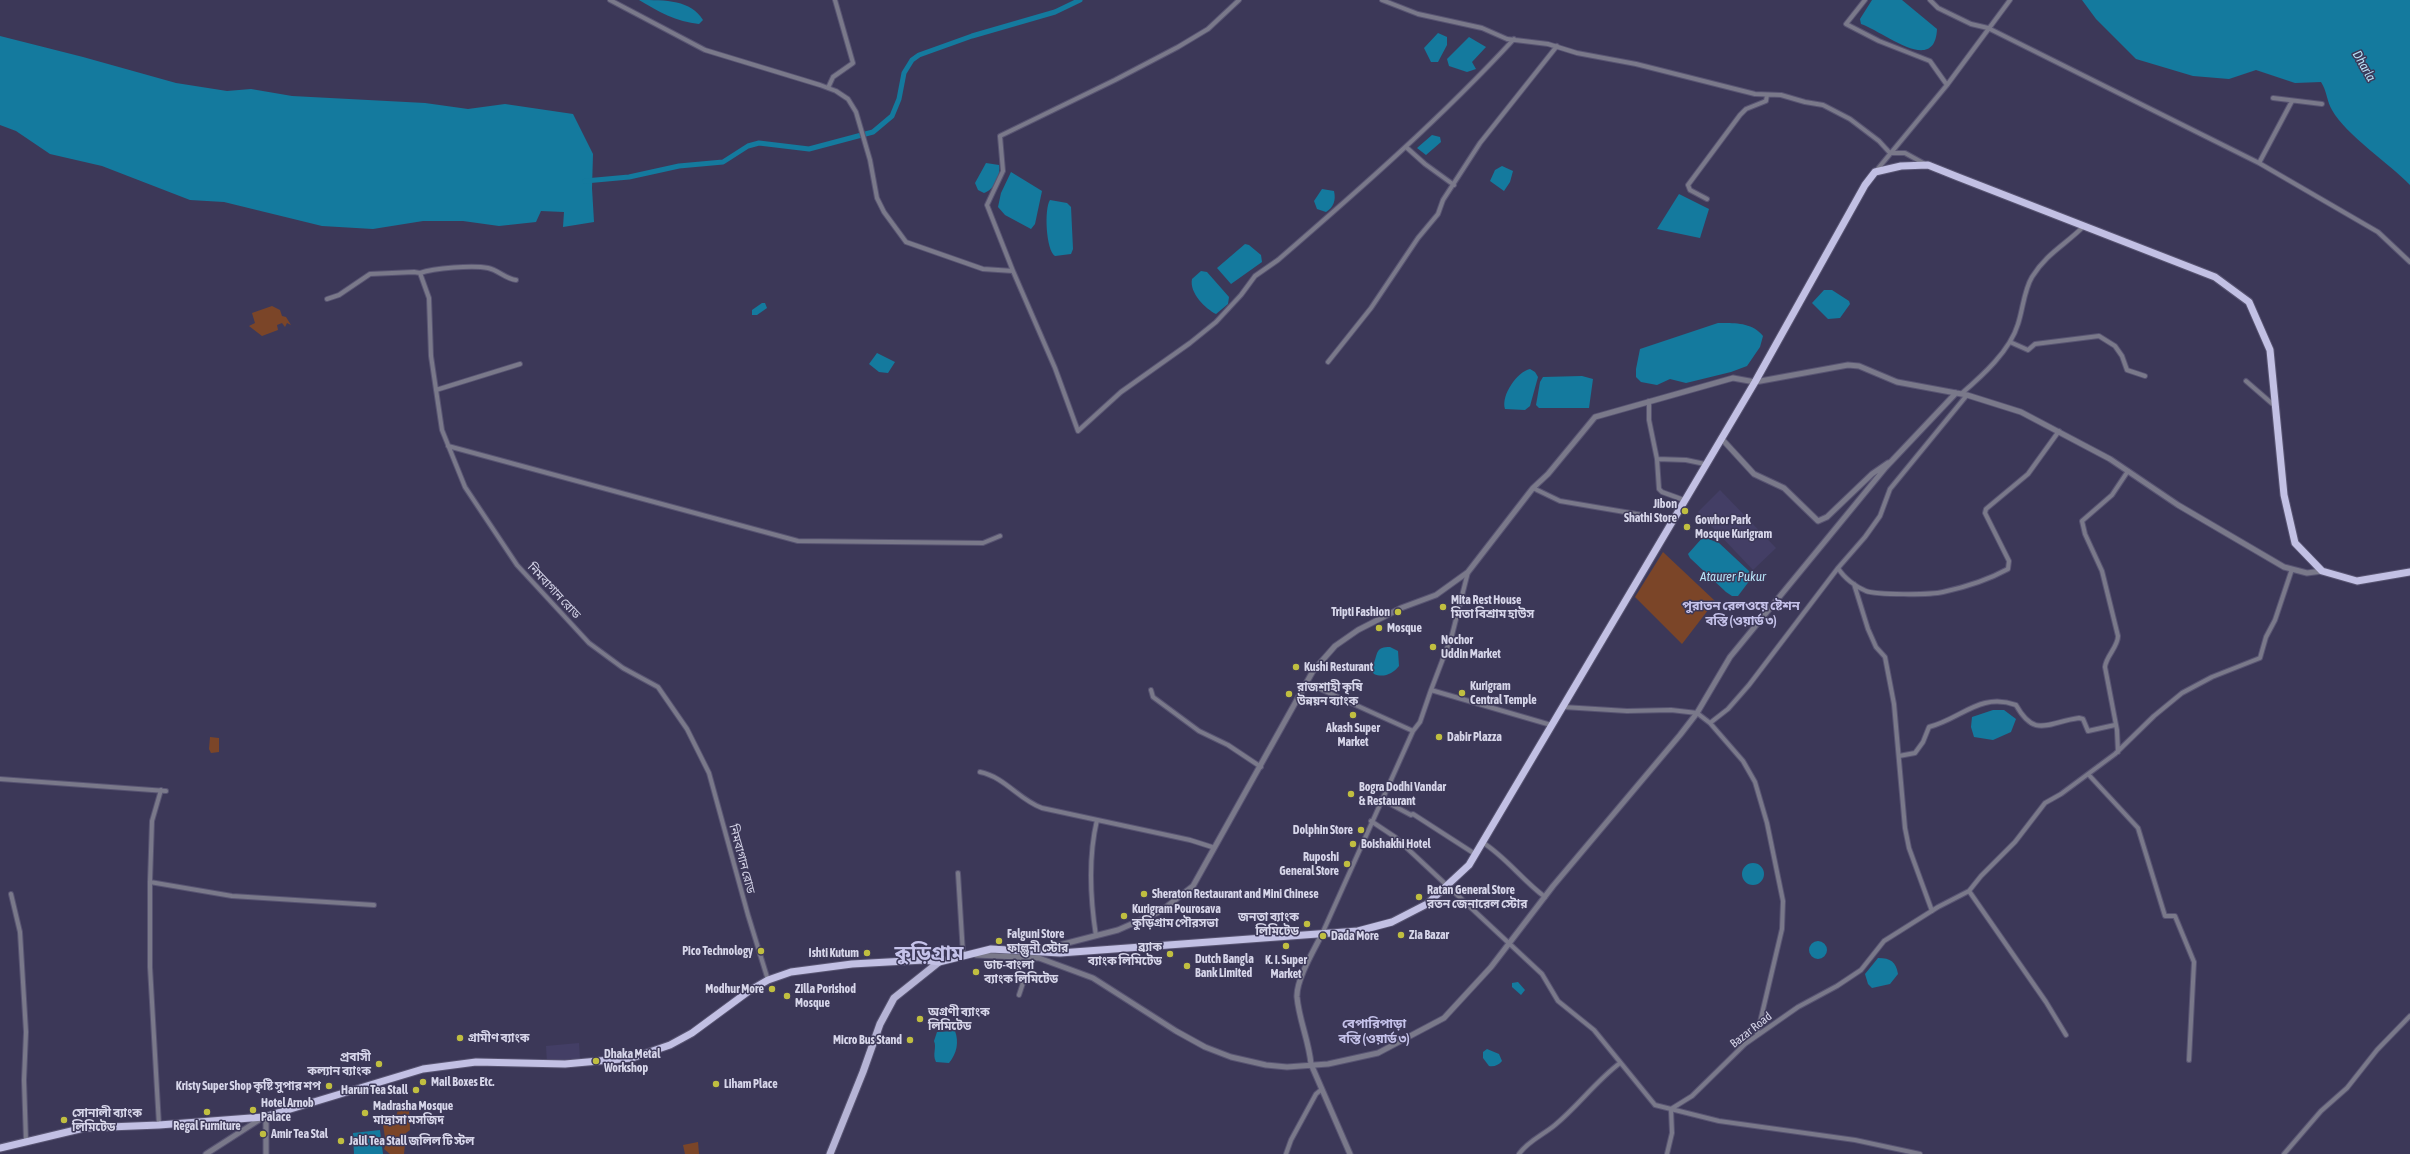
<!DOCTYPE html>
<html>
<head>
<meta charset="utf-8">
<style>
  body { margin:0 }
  canvas { display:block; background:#3c3858 }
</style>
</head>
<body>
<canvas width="2410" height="1154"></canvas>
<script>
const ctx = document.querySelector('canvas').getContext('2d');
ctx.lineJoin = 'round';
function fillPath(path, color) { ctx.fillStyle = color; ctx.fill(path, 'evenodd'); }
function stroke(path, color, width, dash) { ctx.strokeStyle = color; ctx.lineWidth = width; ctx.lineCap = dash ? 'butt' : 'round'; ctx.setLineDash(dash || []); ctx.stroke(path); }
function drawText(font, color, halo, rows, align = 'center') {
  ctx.font = font + ' "Asap Condensed","Noto Sans Bengali",sans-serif'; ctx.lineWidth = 3; ctx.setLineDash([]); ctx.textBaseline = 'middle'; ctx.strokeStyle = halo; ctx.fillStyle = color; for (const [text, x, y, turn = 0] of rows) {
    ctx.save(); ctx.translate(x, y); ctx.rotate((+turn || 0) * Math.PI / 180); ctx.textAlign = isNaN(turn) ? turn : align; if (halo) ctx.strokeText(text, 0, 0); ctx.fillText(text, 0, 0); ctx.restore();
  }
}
fillPath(new Path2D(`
  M1720 490 1776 548 1753 570 1698 512Z
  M579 1043 580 1059 547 1062 546 1046Z`), '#433e65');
fillPath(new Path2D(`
  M272 306 280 310 282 316 286 317 291 325 287 323 285 327 282 323 277 325 278 330 262 336 249 326 255 323 252 313Z
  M1663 552 1715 601 1682 644 1635 597Z
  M210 737 219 738V752L211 753 209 749Z
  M398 1110H409L410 1130 406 1133 404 1154H390L384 1149 386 1144 382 1118 396 1117Z
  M698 1142 699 1154H685L683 1145Z`), '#7b4528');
fillPath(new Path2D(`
  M639 0C666 0 691 0 703 20L699 24C677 22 657 11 639 0Z
  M1872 0H1902L1937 29C1935 76 1883 31 1861 24L1860 19Z
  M2082 0H2410V185C2389 163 2346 135 2332 110 2327 102 2327 91 2321 82L2295 83 2256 70 2229 79 2193 76 2136 59 2096 19Z
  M1438 33 1447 37V45L1438 62H1431L1424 48Z
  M0 36 83 57 176 83 227 91 251 89 292 96 425 103 468 109 505 104 573 114 593 154 592 188 594 222 563 227 564 212 541 211 536 222 499 226 463 221H423L373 229 322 226 224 202 190 200 102 166 50 154 16 131 0 125Z
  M1469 37 1486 47 1472 62 1476 69 1467 72 1449 66 1447 59Z
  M1432 135 1440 137 1441 142 1426 155 1417 148Z
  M986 163 999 165C1001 175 994 190 984 193L978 190 975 183Z
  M1502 166 1513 171 1510 182 1504 191 1490 181 1495 170Z
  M1011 172 1042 191 1035 224 1031 229 1005 215 998 207 1001 193Z
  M1322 189 1334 191C1336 200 1334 207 1326 212L1317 209 1314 201Z
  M1679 194 1709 209 1700 238 1657 229Z
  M1050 200 1067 203 1071 207 1073 249 1071 254 1055 256C1046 250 1044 209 1050 200Z
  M1245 244 1249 245 1261 255 1262 262 1231 284 1217 268Z
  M1201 271 1207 272 1229 297 1228 304 1216 314C1206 309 1189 293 1192 279Z
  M1824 290H1832L1849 301 1850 304 1840 318 1828 319 1812 303Z
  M762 303H765L767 308 757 315H752V310Z
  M1718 323C1734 323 1752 322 1763 336L1760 347 1747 366 1731 372 1686 383 1670 379 1657 385 1641 382 1636 377V369L1640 349Z
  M877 353 895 362 888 373 879 372 869 364Z
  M1530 369 1535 372 1538 377 1530 406 1525 410 1505 409C1501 395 1517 372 1530 369Z
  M1582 376 1593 379 1589 408H1539L1536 405 1540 382 1543 377Z
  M1703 537 1719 543 1749 571 1750 580 1738 596H1732L1726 592 1690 558 1688 554Z
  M1390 647 1398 651 1399 666C1393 674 1383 678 1374 674 1370 669 1373 668 1374 663 1378 652 1376 647 1390 647Z
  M1993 710H2004L2016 719 2011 732 1993 740 1974 737 1971 727 1972 717Z
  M1742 874a11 11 0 1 1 22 0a11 11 0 1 1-22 0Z
  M1809 950a9 9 0 1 1 18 0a9 9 0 1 1-18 0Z
  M1878 958C1891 958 1896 962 1898 974L1890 984 1872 988 1868 984 1865 974Z
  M1518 982 1525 990 1521 995 1512 987V983Z
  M955 1031C959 1042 957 1053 949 1063L936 1062C932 1054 937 1048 934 1041L937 1032Z
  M1487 1049 1499 1054 1502 1061C1499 1065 1494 1067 1489 1066L1483 1058V1052Z
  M380 1130 383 1154H354L353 1133Z`), '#147a9e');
stroke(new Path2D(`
  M585 181 629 177 679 166 723 162 748 146 759 143 809 149 873 132 892 116 899 99 904 73 912 60 919 55 972 36 1055 12 1080 0`), '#147a9e', 5);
const minor = new Path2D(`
  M610 0 705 50 820 85 836 91 848 99 856 112 870 160 877 198 884 212 906 242 983 269 1013 271 1055 368 1078 431 1121 392 1190 343 1216 322 1241 295 1255 276 1278 260C1360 189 1441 118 1514 39
  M1382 0 1418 14 1482 28 1507 39 1548 44 1577 53 1636 64 1755 94 1781 95 1805 102 1823 105 1850 119 1879 141 1890 153
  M1865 0 1846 24 1879 41 1930 61 1947 85
  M1930 0 1938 8 1971 24 1988 28 2259 163 2378 232 2410 262
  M828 88 833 77 853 63 835 0
  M2273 98 2322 104
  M1406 147 1425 164 1454 185
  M1890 153H1905L1925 164
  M2259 163 2292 101
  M1876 171 1947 85 2010 0
  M1707 199 1690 190 1688 185 1740 115 1746 109 1766 101 1767 95
  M1013 271 987 205 1003 171 1000 136 1115 80 1178 47 1208 29 1239 0
  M420 273C434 268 473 265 488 268 498 270 506 279 516 280
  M327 299 339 295 370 274 414 272 420 273 429 298 431 356 442 430 465 487 517 565 589 643 623 668 658 687 687 729 709 773 748 915 768 980
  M2010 342 2028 350 2035 344 2099 336 2115 346 2122 356 2127 370 2145 376
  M1328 362 1371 308 1418 238 1438 214 1443 200 1480 143 1557 46
  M2246 381 2276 407
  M436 390 520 364
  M1961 394C1982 376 2010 351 2018 324 2023 309 2024 290 2032 277 2047 253 2065 245 2084 226
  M1649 401V420L1657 459
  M448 446 798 541 983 543 1000 536
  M1533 488 1560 501 1672 520
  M1684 500 1662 492 1659 489 1657 459 1686 460 1705 464
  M1838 568C1844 578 1856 587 1866 591 1877 595 1930 595 1943 592 1966 587 1988 580 2008 569L2009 561 1985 513 1986 509 2028 474 2059 431
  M1468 572 1452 635 1431 690 1551 725
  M1854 584 1868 629 1876 647 1885 657 1894 704 1905 828 1909 848 1932 911
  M1307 683 1413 731 1322 934
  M1151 690 1153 697 1199 731 1228 745 1261 767
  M1563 707 1627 711 1671 710 1697 713 1710 723 1743 761 1755 782 1767 823 1783 901 1782 929 1757 1035
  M1710 723 1728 709 1749 685 1838 568 1865 537 1880 516 1890 489 1967 395
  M1413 731 1420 722 1431 690
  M2118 752 2117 730 2105 667C2106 656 2118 647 2118 636L2102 571 2085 534 2082 521 2112 495 2128 471
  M1899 756 1915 753 1923 742 1929 727C1961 719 1980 692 2016 705 2035 739 2048 722 2079 718L2083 719 2088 731 2115 725
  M980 772C1005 777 1019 800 1042 808L1190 840 1212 847
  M2088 774 2138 828 2165 916H2175L2194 962 2189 1060
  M0 779 166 791
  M1381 799 1411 815 1413 814 1475 854
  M1371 821 1395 837 1542 974 1558 1001 1594 1030 1655 1105 1671 1109 1692 1096 1745 1044 1798 1007 1837 986 1861 970 1884 941 1938 907 1969 891 2046 1002 2066 1035
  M1482 842C1506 857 1522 880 1545 897
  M958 873 963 954
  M150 882 152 821 161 790
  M1969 891 1981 876 2015 842 2045 803 2061 794 2115 754 2154 716 2182 693 2212 677 2260 658 2266 637 2275 620 2292 569
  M11 894 20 932 26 1032 24 1080 26 1141
  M1096 936C1090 897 1088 858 1097 820
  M1019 995 1024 980H1018L1020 957
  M159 1125 150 967V882L232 896 374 905
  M1286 1154 1291 1140 1316 1094 1322 1089
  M1519 1154C1528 1141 1543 1135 1555 1125 1578 1106 1596 1081 1620 1063
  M1667 1154 1672 1133 1671 1109 1719 1121 1855 1140 1920 1154
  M2284 1154 2321 1111 2347 1088 2377 1050 2410 1016`);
const tertiary = new Path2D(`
  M1721 438 1754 474 1784 488 1818 521 1827 517 1872 474 1888 463
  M1322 934C1314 950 1296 980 1297 997 1299 1020 1309 1041 1311 1064L1350 1154
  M1040 950 1118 930 1161 911 1193 886 1313 671 1335 646 1358 630 1401 608 1436 595 1468 572 1533 488 1548 474 1595 417 1733 378 1755 382 1848 365 1859 366 1897 382 1967 395 2021 412 2110 459 2178 505 2284 567 2307 573 2322 571
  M976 955 1039 958 1093 978 1176 1031 1205 1047 1231 1057 1266 1065 1287 1067 1328 1064 1378 1053 1444 1018 1491 967 1553 886 1680 735 1697 713 1730 657 1886 467 1956 393
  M266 1116V1154
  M206 1154 262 1118`);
const primary = new Path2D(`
  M830 1154 863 1072 880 1024 894 998 939 962`);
const trunk = new Path2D(`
  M0 1148 84 1128 159 1125 264 1117 423 1069 476 1062 565 1064 632 1058 670 1045 692 1033 749 991 768 980 791 972 852 964 924 960 939 962 991 949 1060 953 1358 931 1392 922 1427 904 1469 865 1755 382 1865 185 1875 172 1901 166 1928 165 1958 177 2215 277 2249 302 2270 350 2284 495 2295 543 2322 571 2357 581 2410 572`);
stroke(minor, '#585472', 6);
stroke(tertiary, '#585472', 7);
stroke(primary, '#585472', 9);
stroke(trunk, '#585472', 9);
stroke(minor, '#7a798a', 4);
stroke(tertiary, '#7a798a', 5);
stroke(primary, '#b6b4d6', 7);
stroke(trunk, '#c2c0e4', 7);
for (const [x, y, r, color] of [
  [1685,511,4,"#c0be40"],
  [1687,527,4,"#c0be40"],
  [1443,607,4,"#c0be40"],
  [1398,612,4,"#c0be40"],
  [1379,628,4,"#c0be40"],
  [1433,647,4,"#c0be40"],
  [1296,667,4,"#c0be40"],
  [1462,693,4,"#c0be40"],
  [1289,694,4,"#c0be40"],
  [1353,715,4,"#c0be40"],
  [1439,737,4,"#c0be40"],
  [1351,794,4,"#c0be40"],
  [1361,830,4,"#c0be40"],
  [1353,844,4,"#c0be40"],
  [1347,864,4,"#c0be40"],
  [1144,894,4,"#c0be40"],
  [1419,897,4,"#c0be40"],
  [1124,916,4,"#c0be40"],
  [1307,924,4,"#c0be40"],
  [1401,935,4,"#c0be40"],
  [1323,936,4,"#c0be40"],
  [999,941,4,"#c0be40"],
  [1286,946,4,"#c0be40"],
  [761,951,4,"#c0be40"],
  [867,953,4,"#c0be40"],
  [1170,954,4,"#c0be40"],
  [1187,966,4,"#c0be40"],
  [976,972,4,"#c0be40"],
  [772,989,4,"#c0be40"],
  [787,996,4,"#c0be40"],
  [920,1019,4,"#c0be40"],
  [460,1038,4,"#c0be40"],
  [910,1040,4,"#c0be40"],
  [596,1061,4,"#c0be40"],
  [379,1064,4,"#c0be40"],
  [423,1082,4,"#c0be40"],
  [716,1084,4,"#c0be40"],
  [329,1086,4,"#c0be40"],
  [416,1090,4,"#c0be40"],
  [253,1110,4,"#c0be40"],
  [207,1112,4,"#c0be40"],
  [365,1113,4,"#c0be40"],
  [64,1120,4,"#c0be40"],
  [263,1134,4,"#c0be40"],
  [341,1141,4,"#c0be40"]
]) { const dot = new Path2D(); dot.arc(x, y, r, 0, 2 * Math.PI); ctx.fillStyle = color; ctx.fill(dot); stroke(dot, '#3c3858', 1.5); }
drawText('bold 12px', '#d6d5e9', '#3c3858', [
  ["Jibon",1677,504,"right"],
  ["Shathi Store",1677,518,"right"],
  ["Gowhor Park",1695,520],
  ["Mosque Kurigram",1695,534],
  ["Mita Rest House",1451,600],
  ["মিতা বিশ্রাম হাউস",1451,614],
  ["Tripti Fashion",1390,612,"right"],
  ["Mosque",1387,628],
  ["Nochor",1441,640],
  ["Uddin Market",1441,654],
  ["Kushi Resturant",1304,667],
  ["Kurigram",1470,686],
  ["Central Temple",1470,700],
  ["রাজশাহী কৃষি",1297,687],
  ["উন্নয়ন ব্যাংক",1297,701],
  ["Akash Super",1353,728,"center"],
  ["Market",1353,742,"center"],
  ["Dabir Plazza",1447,737],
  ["Bogra Dodhi Vandar",1359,787],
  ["& Restaurant",1359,801],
  ["Dolphin Store",1353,830,"right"],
  ["Boishakhi Hotel",1361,844],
  ["Ruposhi",1339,857,"right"],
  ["General Store",1339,871,"right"],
  ["Ratan General Store",1427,890],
  ["রতন জেনারেল স্টোর",1427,904],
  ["Sheraton Restaurant and Mini Chinese",1152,894],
  ["Kurigram Pourosava",1132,909],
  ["কুড়িগ্রাম পৌরসভা",1132,923],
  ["জনতা ব্যাংক",1299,917,"right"],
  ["লিমিটেড",1299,931,"right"],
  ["Falguni Store",1007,934],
  ["ফাল্গুনী স্টোর",1007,948],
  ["Zia Bazar",1409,935],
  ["Dada More",1331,936],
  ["ব্র্যাক",1162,947,"right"],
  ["ব্যাংক লিমিটেড",1162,961,"right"],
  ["Pico Technology",753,951,"right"],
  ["Ishti Kutum",859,953,"right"],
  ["Dutch Bangla",1195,959],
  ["Bank Limited",1195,973],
  ["K. I. Super",1286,960,"center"],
  ["Market",1286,974,"center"],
  ["ডাচ-বাংলা",984,965],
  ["ব্যাংক লিমিটেড",984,979],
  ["Modhur More",764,989,"right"],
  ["Zilla Porishod",795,989],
  ["Mosque",795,1003],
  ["অগ্রণী ব্যাংক",928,1012],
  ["লিমিটেড",928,1026],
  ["গ্রামীণ ব্যাংক",468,1038],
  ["Micro Bus Stand",902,1040,"right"],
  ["Dhaka Metal",604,1054],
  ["Workshop",604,1068],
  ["প্রবাসী",371,1057,"right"],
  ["কল্যান ব্যাংক",371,1071,"right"],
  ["Mail Boxes Etc.",431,1082],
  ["Liham Place",724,1084],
  ["Kristy Super Shop কৃষ্টি সুপার শপ",321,1086,"right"],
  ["Harun Tea Stall",408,1090,"right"],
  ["Hotel Arnob",261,1103],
  ["Palace",261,1117],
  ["Madrasha Mosque",373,1106],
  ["মাদ্রাসা মসজিদ",373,1120],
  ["সোনালী ব্যাংক",72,1113],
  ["লিমিটেড",72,1127],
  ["Regal Furniture",207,1126,"center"],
  ["Amir Tea Stal",271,1134],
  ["Jalil Tea Stall জলিল টি স্টল",349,1141]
], 'left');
drawText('12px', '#d6d5e9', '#3c3858', [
  ["নিমবাগান রোড",554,591,47],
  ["নিমবাগান রোড",742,859,75],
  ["Bazar Road",1751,1030,-38]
]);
drawText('italic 13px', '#b7e2f6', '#3c3858', [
  ["Dharla",2364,66,60],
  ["Ataurer Pukur",1733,577]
]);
drawText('bold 13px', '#c5c2ea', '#3c3858', [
  ["পুরাতন রেলওয়ে ষ্টেশন",1741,606],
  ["বস্তি (ওয়ার্ড ৩)",1741,621],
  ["বেপারিপাড়া",1374,1024],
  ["বস্তি (ওয়ার্ড ৩)",1374,1039]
]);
drawText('bold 20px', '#c5c2ea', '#3c3858', [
  ["কুড়িগ্রাম",929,954]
]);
</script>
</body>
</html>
